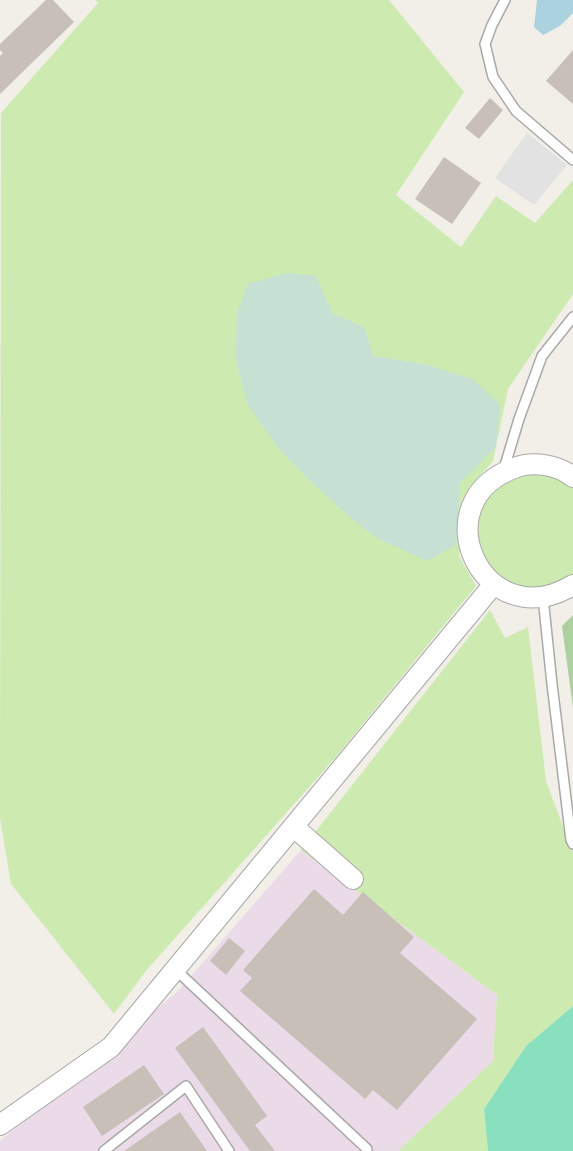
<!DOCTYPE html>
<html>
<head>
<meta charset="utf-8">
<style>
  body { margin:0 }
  canvas { display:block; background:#f2efe9 }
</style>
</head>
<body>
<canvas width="573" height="1151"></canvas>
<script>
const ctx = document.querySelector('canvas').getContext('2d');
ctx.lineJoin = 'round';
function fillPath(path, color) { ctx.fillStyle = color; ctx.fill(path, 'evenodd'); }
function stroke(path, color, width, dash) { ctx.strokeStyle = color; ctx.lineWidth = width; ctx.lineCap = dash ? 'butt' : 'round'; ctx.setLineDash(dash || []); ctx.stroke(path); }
fillPath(new Path2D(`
  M301 850 497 995 493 1061 398 1151H0V1141L179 990Z`), '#ebdbe8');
fillPath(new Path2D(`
  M95 0H389L464 92 396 195 461 247 496 196 535 223 573 180V294L508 389 493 461 470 487 459 556 476 586 335 758 145 972 114 1014 11 884 0 818 1 113 98 3Z
  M524 465 573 477V585L543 597 480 571 475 498Z
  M490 610 505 638 528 627 546 781 573 853V1006L526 1046 484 1109 488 1151H398L493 1061 497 995 301 850Z`), '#cdebb0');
fillPath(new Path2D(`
  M573 615V708L562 626Z`), '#add19e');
fillPath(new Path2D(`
  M287 273 316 276 332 313 364 327 373 356 423 364 473 379 500 405 496 447 460 483 456 545 427 561 377 538 353 520 309 480 279 449 248 405 235 356 237 314 248 284Z`), '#c6e0d4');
fillPath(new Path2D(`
  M573 1006V1151H488L484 1109 526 1046Z`), '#88e0be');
fillPath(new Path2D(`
  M527 133 567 165 534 205 495 178Z`), '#e2e2e2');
fillPath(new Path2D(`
  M537 0H573V13L560 26 543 35 534 27Z`), '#aad3df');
fillPath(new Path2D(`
  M46 0H53L74 22 0 94V56L3 53 0 50V44Z
  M573 50V104L546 81Z
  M490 98 503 110 479 139 465 128Z
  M444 157 481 183 452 224 415 199Z
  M314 889 343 915 363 892 414 937 400 953 477 1019 397 1110 373 1090 365 1099 240 991 252 978 243 970Z
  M229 938 245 951 226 975 210 961Z
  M203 1027 267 1116 255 1125 275 1151H250L175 1048Z
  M144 1065 164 1094 102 1136 83 1107Z
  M180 1112 207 1151H124Z`), '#c7bfb8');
const lane = new Path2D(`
  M505 0 492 25 485 44 493 77 516 111 573 160
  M503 472 519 419 542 356 573 317
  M543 597 552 684 571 840 573 844
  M176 970 367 1149
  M104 1151 186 1086 229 1151`);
const street = new Path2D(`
  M573 477C558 465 534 461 517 467 418 501 484 639 573 585
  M294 827 353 879
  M0 1125 111 1047 494 584`);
stroke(lane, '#a9a9a9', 12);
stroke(street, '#a9a9a9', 22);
stroke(lane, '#fff', 9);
stroke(street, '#fff', 20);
</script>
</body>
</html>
